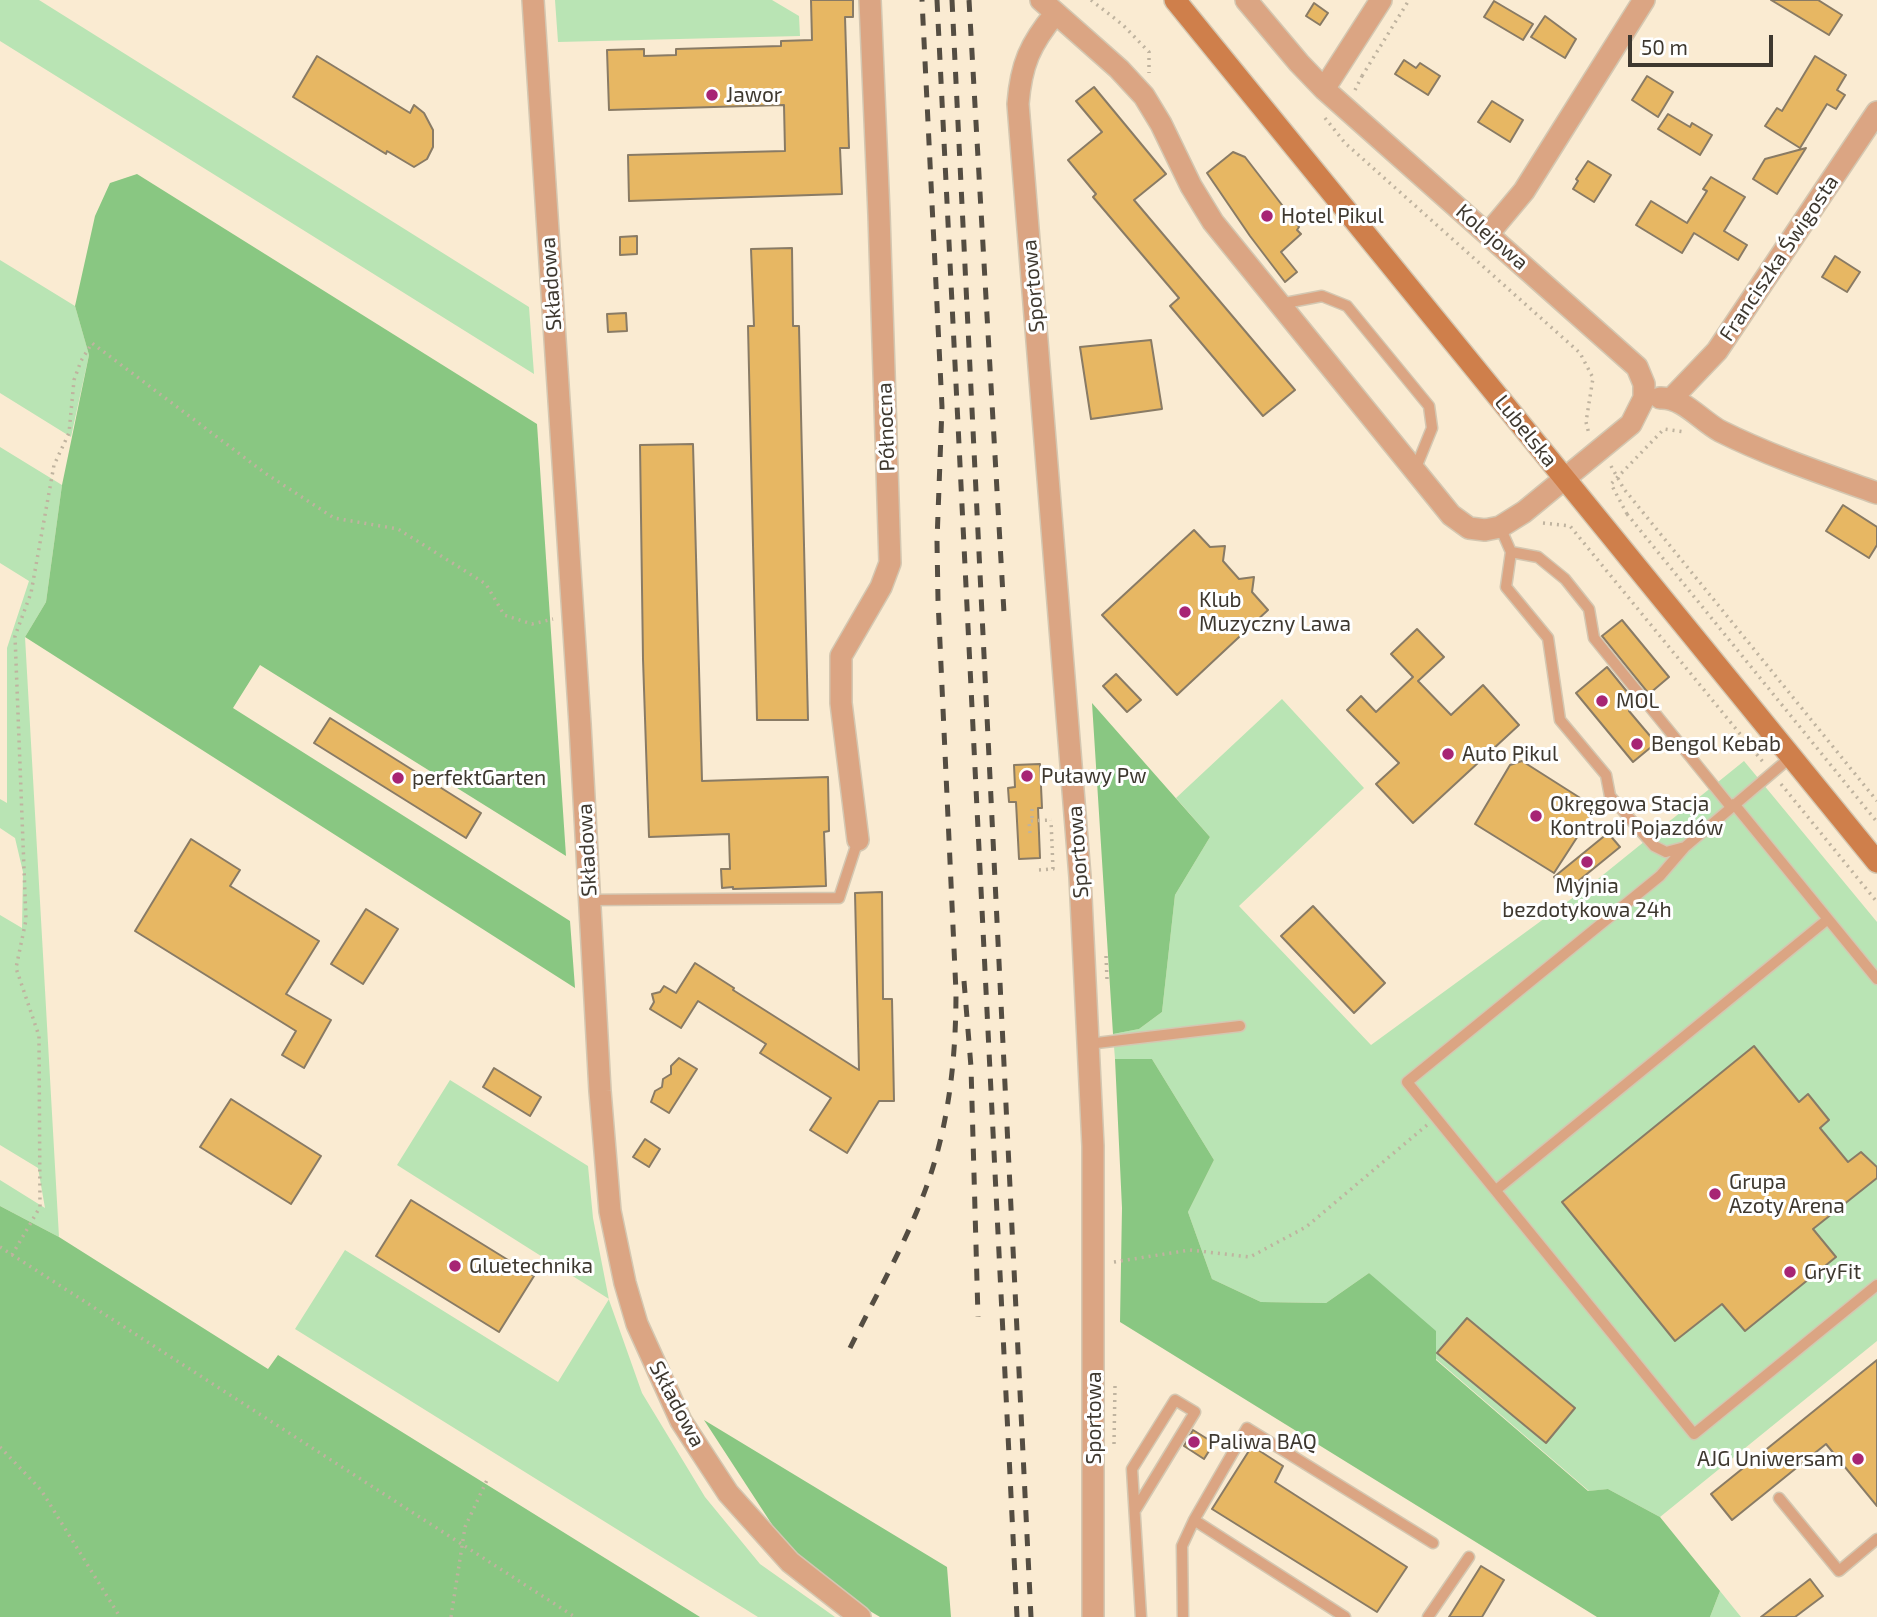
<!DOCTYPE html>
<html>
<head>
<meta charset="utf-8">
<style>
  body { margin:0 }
  #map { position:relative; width:1877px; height:1617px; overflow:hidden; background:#faebd2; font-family:"Exo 2",sans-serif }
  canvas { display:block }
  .scale { position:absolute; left:1628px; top:35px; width:145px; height:32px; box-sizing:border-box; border:4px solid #3e382f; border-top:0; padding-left:9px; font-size:21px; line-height:24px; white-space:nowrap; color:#3e382f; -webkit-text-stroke:5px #fff; paint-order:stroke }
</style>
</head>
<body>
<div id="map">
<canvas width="1877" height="1617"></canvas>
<div class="scale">50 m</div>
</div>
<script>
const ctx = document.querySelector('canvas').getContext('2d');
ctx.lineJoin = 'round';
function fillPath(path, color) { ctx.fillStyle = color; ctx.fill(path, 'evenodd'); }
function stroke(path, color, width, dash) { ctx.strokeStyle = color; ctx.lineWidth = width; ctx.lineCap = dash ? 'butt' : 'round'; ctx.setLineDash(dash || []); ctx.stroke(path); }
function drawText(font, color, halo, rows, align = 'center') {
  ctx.font = font + ' "Exo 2",sans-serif'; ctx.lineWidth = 6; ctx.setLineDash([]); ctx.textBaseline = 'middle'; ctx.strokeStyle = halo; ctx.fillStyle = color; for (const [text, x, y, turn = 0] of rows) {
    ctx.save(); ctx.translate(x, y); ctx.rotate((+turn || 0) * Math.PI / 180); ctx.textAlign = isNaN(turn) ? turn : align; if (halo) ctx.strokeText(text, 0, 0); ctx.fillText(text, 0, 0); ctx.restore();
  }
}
fillPath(new Path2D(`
  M0 0H39L529 307 534 374 0 41Z
  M555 0H772L799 16 800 36 558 42Z
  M0 260 75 306 89 355 71 437 0 393Z
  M0 447 62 485 46 602 25 637 59 1237 0 1206V1180L45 1208 38 1168 0 1145V915L22 928 23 872 15 838 0 828V799L7 803V648L29 581 0 563Z
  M1282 699 1364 788 1239 906 1371 1045 1593 883 1744 761 1877 922V1341L1660 1517 1608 1489 1589 1491 1436 1359 1369 1273 1326 1303 1261 1302 1212 1279 1188 1212 1214 1160 1152 1059H1115L1113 1034 1139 1029 1162 1012 1175 895 1210 837 1176 798Z
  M450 1080 588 1166 593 1218 609 1300 642 1393 705 1497 760 1564 835 1617H758L295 1329 345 1250 558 1382 609 1299 397 1165Z
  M1720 1591 1741 1617H1710Z`), '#b9e4b4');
fillPath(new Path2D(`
  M137 174 537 424 566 856 260 665 233 708 570 921 575 988 25 637 46 602 62 485 89 355 75 306 95 216 110 183Z
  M1092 703 1210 837 1175 895 1162 1012 1139 1029 1113 1034Z
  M1115 1059H1152L1214 1160 1188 1212 1212 1279 1261 1302 1326 1303 1369 1273 1436 1331V1360L1588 1491 1608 1489 1660 1517 1720 1591 1710 1617H1597L1120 1322 1122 1208Z
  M0 1206 59 1237 268 1369 278 1355 700 1617H0Z
  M704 1420 947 1567 951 1617H880L848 1598 786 1546Z`), '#89c782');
const building = new Path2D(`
  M811 0H853V17H845L849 148H840L842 194 629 201 628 155 785 151 784 105 609 110 607 50 644 49V56L676 55V49L781 46V41L812 40Z
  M1771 0H1818L1842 15 1829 35Z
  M1494 1 1533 24 1523 40 1484 17Z
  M1314 3 1328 13 1320 25 1306 16Z
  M1545 16 1576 39 1565 58 1531 37Z
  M317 56 410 113 414 105 424 113 433 130V147L427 159 414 167 387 151 386 154 293 97Z
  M1815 56 1846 75 1837 90 1845 95 1836 109 1827 104 1800 148 1765 126 1777 108 1782 111Z
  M1404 60 1416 68 1420 63 1440 76 1428 95 1395 74Z
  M1647 76 1673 92 1658 117 1632 100Z
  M1094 87 1166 174 1134 200 1295 390 1263 416 1170 306 1179 298 1093 197 1096 194 1068 160 1102 132 1076 101Z
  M1492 101 1523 120 1510 142 1478 122Z
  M1668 114 1690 127 1692 123 1712 135 1700 155 1658 129Z
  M1806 148 1777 194 1753 179 1765 159Z
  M1233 152 1245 157 1299 227 1297 230 1301 234 1281 252 1297 272 1285 282 1250 236 1207 173Z
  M1588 161 1611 175 1594 202 1573 189 1578 181 1576 179Z
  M1711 177 1745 197 1724 231 1747 245 1738 260 1694 233 1682 253 1636 225 1651 201 1687 223 1707 191 1703 189Z
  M637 236V254L620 255V237Z
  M792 248 793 326H799L808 720H757L748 326H754L751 249Z
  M1835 256 1860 272 1847 292 1822 277Z
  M626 313 627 331 608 332 607 314Z
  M1151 340 1162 409 1091 419 1080 347Z
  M693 444 702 781 828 777 829 831 824 832 826 886 733 889V887L722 888 721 869H730L729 834 649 837 643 659 640 445Z
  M1843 505 1877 527V545L1869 558 1826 531Z
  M1194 530 1210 547 1225 546 1223 561 1239 579 1254 577 1252 592 1268 610 1177 695 1102 615Z
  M1622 620 1669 677 1649 694 1602 636Z
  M1417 629 1444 657 1418 681 1451 715 1483 685 1519 725 1413 823 1376 784 1399 763 1347 710 1361 696 1376 712 1413 677 1391 654Z
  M1607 667 1637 704 1629 711 1656 743 1633 762 1576 693Z
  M1116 674 1141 700 1127 712 1103 686Z
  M330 718 481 813 466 838 314 743Z
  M1522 761 1596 808 1554 873 1475 824 1510 765Z
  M1040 764 1042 808H1038L1040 858 1019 859 1016 802H1009L1008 788 1015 787 1014 765Z
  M1608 833 1620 847 1566 891 1554 877Z
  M191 839 240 870 230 886 319 941 286 994 331 1020 304 1068 282 1055 296 1031 135 931Z
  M882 892 883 999H892L894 1101H879L847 1153 810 1130 831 1098 760 1053 766 1044 698 1001 681 1028 650 1009 654 1002 652 994 660 992 664 986 676 993 695 963 734 988 733 990 859 1070 855 893Z
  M1313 906 1385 983 1354 1013 1281 936Z
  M366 909 398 929 363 984 331 964Z
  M1754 1046 1799 1102 1808 1094 1829 1120 1820 1128 1848 1162 1861 1152 1877 1167V1178L1813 1229 1836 1257 1745 1331 1722 1304 1675 1341 1562 1202Z
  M679 1058 697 1069 669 1113 651 1102 655 1091 662 1087 663 1079 671 1074V1066Z
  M494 1068 541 1097 530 1116 483 1087Z
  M231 1099 321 1156 291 1204 200 1147Z
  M645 1139 660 1149 649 1167 633 1157Z
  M411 1200 534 1276 499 1332 376 1256Z
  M1467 1318 1575 1408 1546 1443 1437 1353Z
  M1877 1360V1506L1826 1444 1732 1520 1711 1494Z
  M1193 1430 1214 1443 1204 1459 1184 1446Z
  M1252 1446 1283 1466 1275 1482 1407 1567 1377 1612 1212 1509Z
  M1481 1566 1504 1580 1482 1617H1449Z
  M1810 1579 1823 1596 1795 1617H1761Z`);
fillPath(building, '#e7b763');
stroke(building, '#897b65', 2);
const lane = new Path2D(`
  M1280 304 1322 296 1347 306 1429 406 1432 428 1415 470
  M1500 527 1511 552 1538 557 1565 579 1589 609 1594 638 1731 807
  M1511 552 1506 587 1548 638 1560 720 1606 775 1610 796 1654 846 1666 852 1685 847
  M1792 756 1685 847 1660 876 1407 1082 1694 1434 1877 1285
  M1734 804 1877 979
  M589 900 839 898 858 840
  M1088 1044 1240 1026
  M1496 1190 1828 919
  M1779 1498 1839 1571 1877 1539
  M1136 1509 1195 1412 1175 1400 1132 1469 1141 1617
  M1194 1520 1345 1617
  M1183 1617 1182 1546 1194 1520 1247 1428 1433 1543
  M1428 1617 1469 1557`);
const street = new Path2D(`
  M533 0 580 724 600 1091 610 1211 625 1283 637 1324 681 1421 728 1493 790 1562 860 1617
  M1041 0 1119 69 1144 96 1161 124 1191 186 1213 222 1451 515 1469 528 1485 530 1500 527 1524 512 1631 424 1644 398V384L1637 367 1324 89 1299 63 1246 0
  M1055 14C1030 44 1021 65 1018 104L1080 877 1093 1146V1617
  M1324 89 1381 0
  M1488 234 1524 191 1644 0
  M1673 397 1717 351 1877 112
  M1660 398C1683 397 1700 420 1720 431 1770 456 1824 474 1877 493
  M858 840 841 703V656L881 587 890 563 879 214 870 0`);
const secondary = new Path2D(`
  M1175 0 1877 862`);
stroke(lane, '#d4c7b1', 13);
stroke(street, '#d4c7b1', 24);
stroke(secondary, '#d4c7b1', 24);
stroke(new Path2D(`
  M1091 0 1123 25 1149 52V73
  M1362 76 1409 0
  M1355 90 1362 76 1358 73
  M1325 118 1345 143 1580 353 1593 378 1586 422 1589 434
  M1611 466 1624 489 1877 801
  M1627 514 1877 822
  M1627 514 1611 484 1664 429 1685 432
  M1543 523 1570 526 1763 762
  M1781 784 1877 902
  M1032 809V821
  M1030 833 1029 821 1052 820
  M1039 870 1053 869 1051 820
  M1106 956 1107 979
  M0 1247 575 1617
  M12 1255 40 1207 39 1036 16 968 26 920 15 636 31 593 54 465 69 433 74 380 81 361 92 343 265 473 334 518 398 529 486 584 504 615 532 624 553 619
  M1114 1262 1190 1250 1250 1257 1306 1227 1427 1125
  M1114 1444 1115 1386
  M0 1447 41 1490 120 1617
  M451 1617 465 1527 487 1480`), '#bfb39f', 3.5, [2, 5]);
stroke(lane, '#dba583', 10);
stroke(street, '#dba583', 21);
stroke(secondary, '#cf7f4b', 21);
stroke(new Path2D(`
  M937 0 1017 1617
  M952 0 1031 1617
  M969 0 1004 613
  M964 981 971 1067 978 1317
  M850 1348C876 1295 906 1243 926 1188 949 1125 956 1058 956 992L938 600 937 541 942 407 922 0`), '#544d42', 5, [12, 12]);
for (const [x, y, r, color] of [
  [712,95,7,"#a72574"],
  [1267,216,7,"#a72574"],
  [1185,612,7,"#a72574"],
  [1602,701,7,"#a72574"],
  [1637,744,7,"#a72574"],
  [1448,754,7,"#a72574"],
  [1027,776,7,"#a72574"],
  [398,778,7,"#a72574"],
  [1536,816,7,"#a72574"],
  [1587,862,7,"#a72574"],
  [1715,1194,7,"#a72574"],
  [455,1266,7,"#a72574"],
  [1790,1272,7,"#a72574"],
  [1194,1442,7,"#a72574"],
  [1858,1459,7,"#a72574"]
]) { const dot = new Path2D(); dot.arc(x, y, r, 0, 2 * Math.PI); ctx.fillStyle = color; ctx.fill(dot); stroke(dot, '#fff', 2.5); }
drawText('21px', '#3e382f', '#fff', [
  ["Jawor",726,95],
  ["Hotel Pikul",1281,216],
  ["Klub",1199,600],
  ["Muzyczny Lawa",1199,624],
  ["MOL",1616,701],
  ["Bengol Kebab",1651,744],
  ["Auto Pikul",1462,754],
  ["Puławy Pw",1041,776],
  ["perfektGarten",412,778],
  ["Okręgowa Stacja",1550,804],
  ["Kontroli Pojazdów",1550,828],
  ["Myjnia",1587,886,"center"],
  ["bezdotykowa 24h",1587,910,"center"],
  ["Grupa",1729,1182],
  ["Azoty Arena",1729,1206],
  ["Gluetechnika",469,1266],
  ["GryFit",1804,1272],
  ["Paliwa BAQ",1208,1442],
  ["AJG Uniwersam",1844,1459,"right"]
], 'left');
drawText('21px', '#3e382f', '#fff', [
  ["Kolejowa",1492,237,41],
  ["Franciszka Świgosta",1779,258,-56],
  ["Składowa",551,284,-94],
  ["Sportowa",1033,286,-95],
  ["Północna",886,427,-92],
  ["Lubelska",1526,431,51],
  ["Składowa",587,850,-93],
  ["Sportowa",1078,852,-94],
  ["Składowa",677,1404,62],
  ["Sportowa",1094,1418,-90]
]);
</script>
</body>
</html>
